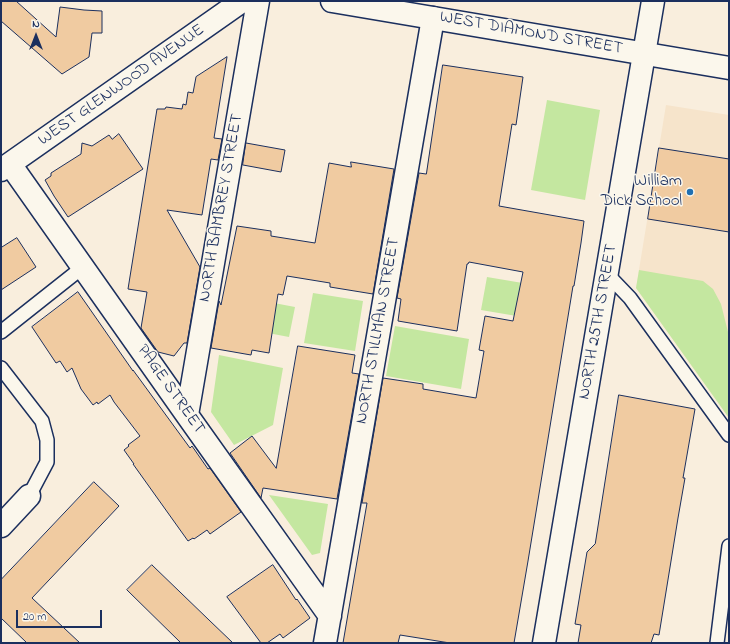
<!DOCTYPE html>
<html>
<head>
<meta charset="utf-8">
<style>
  body { margin:0 }
  #map { position:relative; width:730px; height:644px; overflow:hidden; background:#f9eedd; font-family:"Indie Flower",sans-serif }
  canvas { display:block }
  .frame { position:absolute; inset:0; border:2px solid #1b2f5e; pointer-events:none }
  .north { position:absolute; left:16px; top:16px; width:40px; height:40px; -webkit-text-stroke:3px #fbf7ec; paint-order:stroke; rotate:0deg; font-size:11px; font-weight:700; line-height:16px; text-align:center; color:#1b2f5e }
  .north::after { content:''; display:block; margin:auto; width:14px; height:18px; background:#1b2f5e; clip-path:polygon(50% 0,100% 100%,50% 72%,0 100%) }
  .scale { position:absolute; left:16px; top:610px; width:86px; height:18px; box-sizing:border-box; border:2px solid #1b2f5e; border-top:0; padding-left:5px; font-size:12px; line-height:14px; white-space:nowrap; color:#1b2f5e; -webkit-text-stroke:3px #fbf7ec; paint-order:stroke }
</style>
</head>
<body>
<div id="map">
<canvas width="730" height="644"></canvas>
<div class="frame"></div>
<div class="north">N</div>
<div class="scale">20 m</div>
</div>
<script>
const ctx = document.querySelector('canvas').getContext('2d');
ctx.lineJoin = 'round';
function fillPath(path, color) { ctx.fillStyle = color; ctx.fill(path, 'evenodd'); }
function stroke(path, color, width, dash) { ctx.strokeStyle = color; ctx.lineWidth = width; ctx.lineCap = dash ? 'butt' : 'round'; ctx.setLineDash(dash || []); ctx.stroke(path); }
function drawText(font, color, halo, rows, align = 'center') {
  ctx.font = font + ' "Indie Flower",sans-serif'; ctx.lineWidth = 3; ctx.setLineDash([]); ctx.textBaseline = 'middle'; ctx.strokeStyle = halo; ctx.fillStyle = color; for (const [text, x, y, turn = 0] of rows) {
    ctx.save(); ctx.translate(x, y); ctx.rotate((+turn || 0) * Math.PI / 180); ctx.textAlign = isNaN(turn) ? turn : align; if (halo) ctx.strokeText(text, 0, 0); ctx.fillText(text, 0, 0); ctx.restore();
  }
}
fillPath(new Path2D(`
  M666 105 729 115V418L636 288Z`), '#f6e4cb');
fillPath(new Path2D(`
  M547 100 600 110 585 200 531 190Z
  M639 270 703 281 713 289 721 304 729 336V418L636 288Z
  M487 277 570 291 564 324 481 310Z
  M313 293 363 301 355 351 304 343Z
  M232 295 295 307 289 337 226 325Z
  M395 326 469 339 461 389 386 376Z
  M219 355 283 368 273 425 234 445 211 412Z
  M269 495 328 504 320 553 312 555Z`), '#c4e7a0');
const building = new Path2D(`
  M1 1H16L56 37 60 7 84 10 102 11V33H92L89 57 62 74 1 21Z
  M227 57 214 138 222 139 218 160 211 159 202 215 167 210 200 267 187 343H184L174 356 158 352 141 328 147 292 128 289 157 109H165L166 107 182 109 183 104 186 105 188 92 193 93 196 77Z
  M443 65 523 77 516 125 512 124 499 206 584 221 581 243 574 286H573L528 561 514 643H450L400 635 398 643H343L367 503H362L383 378 423 384V389L476 398 484 351 479 350 485 316 513 321 523 272 469 262 468 264H467L457 331 398 321 401 299 397 298 419 173 426 174Z
  M119 134 143 169 68 217 54 196 45 180 51 176V173L81 154 82 143 92 146 109 135 112 139Z
  M246 143 285 150 281 172 243 165Z
  M659 148 729 159V232L648 219Z
  M351 162 394 169 373 294 330 287V283L287 276 283 295 278 294 269 353 252 350 251 355 211 348 219 301 221 305 237 226 271 231V236L315 243 329 163 351 167Z
  M17 238 36 267 1 290V248Z
  M78 292 133 371V370L190 448 192 446 208 469 210 468 241 512 210 534 207 530 194 539 193 538 188 541 133 464H134L124 450 129 446 128 445 140 436 114 402 110 395 98 404 97 402 93 405 81 389 72 368 67 372 60 361 56 363 32 327Z
  M298 346 355 355 352 373 359 374 337 499 263 488 261 498 230 453 252 436 276 468Z
  M619 395 695 409 683 478H685L678 518 659 635 654 634 651 643H578L581 625 575 624 587 552 595 544Z
  M94 482 119 506 32 598 80 643H27L1 618V580Z
  M152 565 209 620 233 643H181L127 590Z
  M273 565 296 600 297 599 310 618 283 638 280 634 267 643H261L227 597Z`);
fillPath(building, '#f0cba1');
stroke(building, '#1b2f5e', 1);
const lane = new Path2D(`
  M607 274 630 298 729 435
  M1 332 83 267
  M1 368 42 421 47 440V462L29 496
  M717 643 729 546`);
const street = new Path2D(`
  M10 164 187 415 330 616
  M1 170 242 1
  M187 415 258 1
  M1 526 29 496
  M325 643 433 18
  M544 643 653 1`);
const secondary = new Path2D(`
  M332 1 729 68`);
stroke(lane, '#1b2f5e', 16);
stroke(street, '#1b2f5e', 25);
stroke(secondary, '#1b2f5e', 25);
stroke(lane, '#fbf7ec', 13);
stroke(street, '#fbf7ec', 22);
stroke(secondary, '#fbf7ec', 22);
for (const [x, y, r, color] of [
  [690,192,4,"#1f6fb2"]
]) { const dot = new Path2D(); dot.arc(x, y, r, 0, 2 * Math.PI); ctx.fillStyle = color; ctx.fill(dot); stroke(dot, '#fbf7ec', 1.5); }
drawText('17px', '#1b2f5e', '#fbf7ec', [
  ["WEST DIAMOND STREET",531,34,10],
  ["WEST GLENWOOD AVENUE",122,86,-35],
  ["NORTH BAMBREY STREET",222,208,-80],
  ["NORTH 25TH STREET",599,322,-80],
  ["NORTH STILLMAN STREET",379,331,-80],
  ["PAGE STREET",170,390,55]
]);
drawText('17px', '#1b2f5e', '#fbf7ec', [
  ["William",682,182],
  ["Dick School",682,202]
], 'right');
</script>
</body>
</html>
